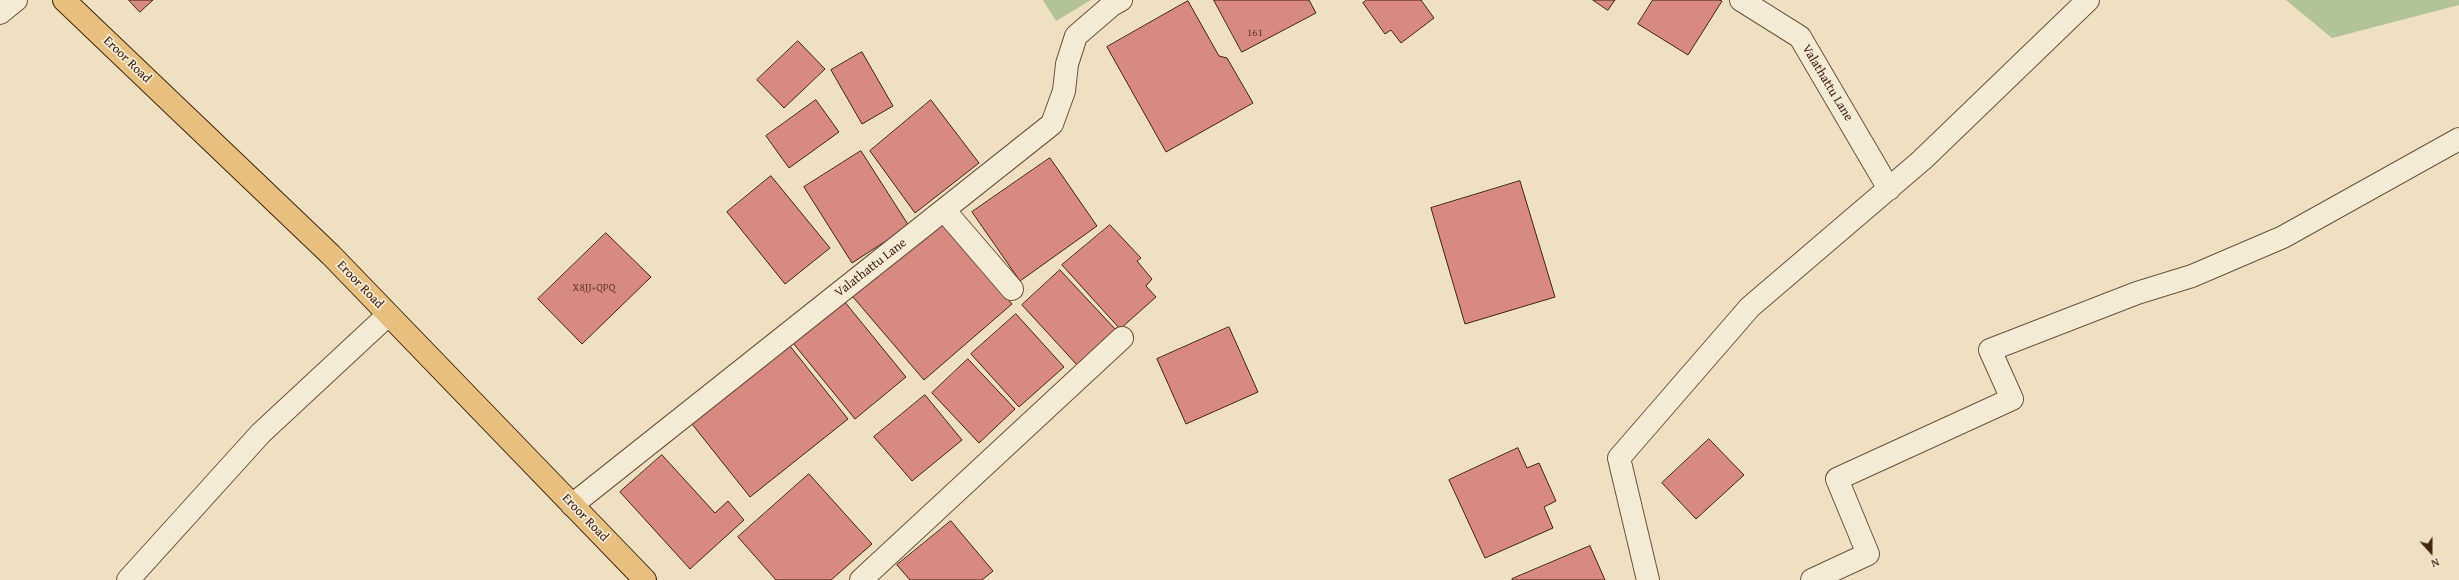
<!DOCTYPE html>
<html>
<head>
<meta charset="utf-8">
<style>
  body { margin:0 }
  #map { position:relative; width:2459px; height:580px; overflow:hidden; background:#eee0c0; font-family:"Gentium Book Plus",serif }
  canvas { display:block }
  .north { position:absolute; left:2411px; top:532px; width:40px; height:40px; -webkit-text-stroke:3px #f4ebd6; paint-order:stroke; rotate:159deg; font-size:11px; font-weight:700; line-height:16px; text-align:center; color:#442410 }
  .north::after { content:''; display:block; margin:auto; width:14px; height:18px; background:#442410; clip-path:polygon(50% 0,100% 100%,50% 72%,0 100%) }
</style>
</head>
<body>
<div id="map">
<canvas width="2459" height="580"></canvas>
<div class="north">N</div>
</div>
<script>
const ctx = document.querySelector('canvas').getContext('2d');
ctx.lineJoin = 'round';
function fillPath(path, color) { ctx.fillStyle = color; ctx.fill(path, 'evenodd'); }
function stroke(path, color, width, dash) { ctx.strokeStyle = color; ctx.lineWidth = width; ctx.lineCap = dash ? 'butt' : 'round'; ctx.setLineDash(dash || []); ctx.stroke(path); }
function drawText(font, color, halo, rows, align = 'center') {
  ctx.font = font + ' "Gentium Book Plus",serif'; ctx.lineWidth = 3.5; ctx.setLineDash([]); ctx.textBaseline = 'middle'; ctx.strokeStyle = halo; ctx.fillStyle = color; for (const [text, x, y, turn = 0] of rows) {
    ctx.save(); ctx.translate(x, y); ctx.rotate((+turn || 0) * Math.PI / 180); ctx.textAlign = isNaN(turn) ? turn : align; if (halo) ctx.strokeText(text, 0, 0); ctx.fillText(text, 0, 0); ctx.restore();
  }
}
fillPath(new Path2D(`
  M1043 0H1091L1056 21Z
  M2286 0H2459V5L2332 38Z`), '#b2c398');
const building = new Path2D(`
  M129 0H153L140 12Z
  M1214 0H1309L1316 13 1242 52Z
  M1367 0H1421L1434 18 1401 43 1391 30 1385 34 1363 3Z
  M1593 0H1615L1608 10Z
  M1653 0H1719L1722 1 1688 55 1638 24Z
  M1188 1 1219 56 1227 58 1253 103 1166 152 1107 47Z
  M798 41 825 69 784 108 757 80Z
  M862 52 893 106 862 124 831 70Z
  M816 100 839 132 789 168 766 136Z
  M931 100 979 163 915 213 870 151Z
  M861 151 909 226 852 263 804 187Z
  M1050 158 1097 226 1020 281 972 212Z
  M771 176 830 248 785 284 727 212Z
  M1520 181 1555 297 1465 324 1431 208Z
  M941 222 1012 304 924 380 853 297Z
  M1110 225 1141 258 1137 261 1152 279 1146 286 1156 297 1120 329 1062 265Z
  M606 233 651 277 582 344 538 299Z
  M1060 270 1116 330 1078 366 1022 305Z
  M844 301 906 377 855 419 793 343Z
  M1016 314 1064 367 1019 407 971 354Z
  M1229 327 1258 392 1186 424 1157 359Z
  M790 346 848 419 750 497 692 424Z
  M968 359 1015 409 979 443 932 393Z
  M925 395 962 440 912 481 874 437Z
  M1709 439 1744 475 1696 519 1662 483Z
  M1518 448 1527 468 1539 463 1556 501 1544 507 1553 528 1485 558 1449 480Z
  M662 455 715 513 728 501 744 520 690 569 620 492Z
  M809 474 872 544 831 580H776L738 537Z
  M951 521 993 571 982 580H910L897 565Z
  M1590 546 1605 580H1512V579Z`);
fillPath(building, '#d78982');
stroke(building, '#442410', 1);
const minor = new Path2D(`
  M1741 0 1800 37 1889 189
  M0 13 16 0
  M944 210 1012 289
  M572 505 1052 124 1064 91 1067 64 1076 36 1112 5 1121 0
  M128 580 261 433 388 315
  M861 580 1122 338
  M1648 580 1619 458 1750 307 1922 160 2088 0
  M1812 580 1868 554 1837 479 2012 399 1990 350 2137 293 2192 276 2283 237 2459 139`);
const major = new Path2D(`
  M64 0 331 255 645 580`);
stroke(minor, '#6e533c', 24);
stroke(major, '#442410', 24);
stroke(minor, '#f4ebd6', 22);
stroke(major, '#e7c080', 22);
drawText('11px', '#693d2c', null, [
  ["161",1255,33],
  ["X8JJ+QPQ",594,288]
]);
drawText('13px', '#442410', '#f4ebd6', [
  ["Eroor Road",127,60,44],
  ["Valathattu Lane",1827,83,59],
  ["Valathattu Lane",871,268,-38],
  ["Eroor Road",360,285,46],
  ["Eroor Road",585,518,46]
]);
</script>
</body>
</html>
